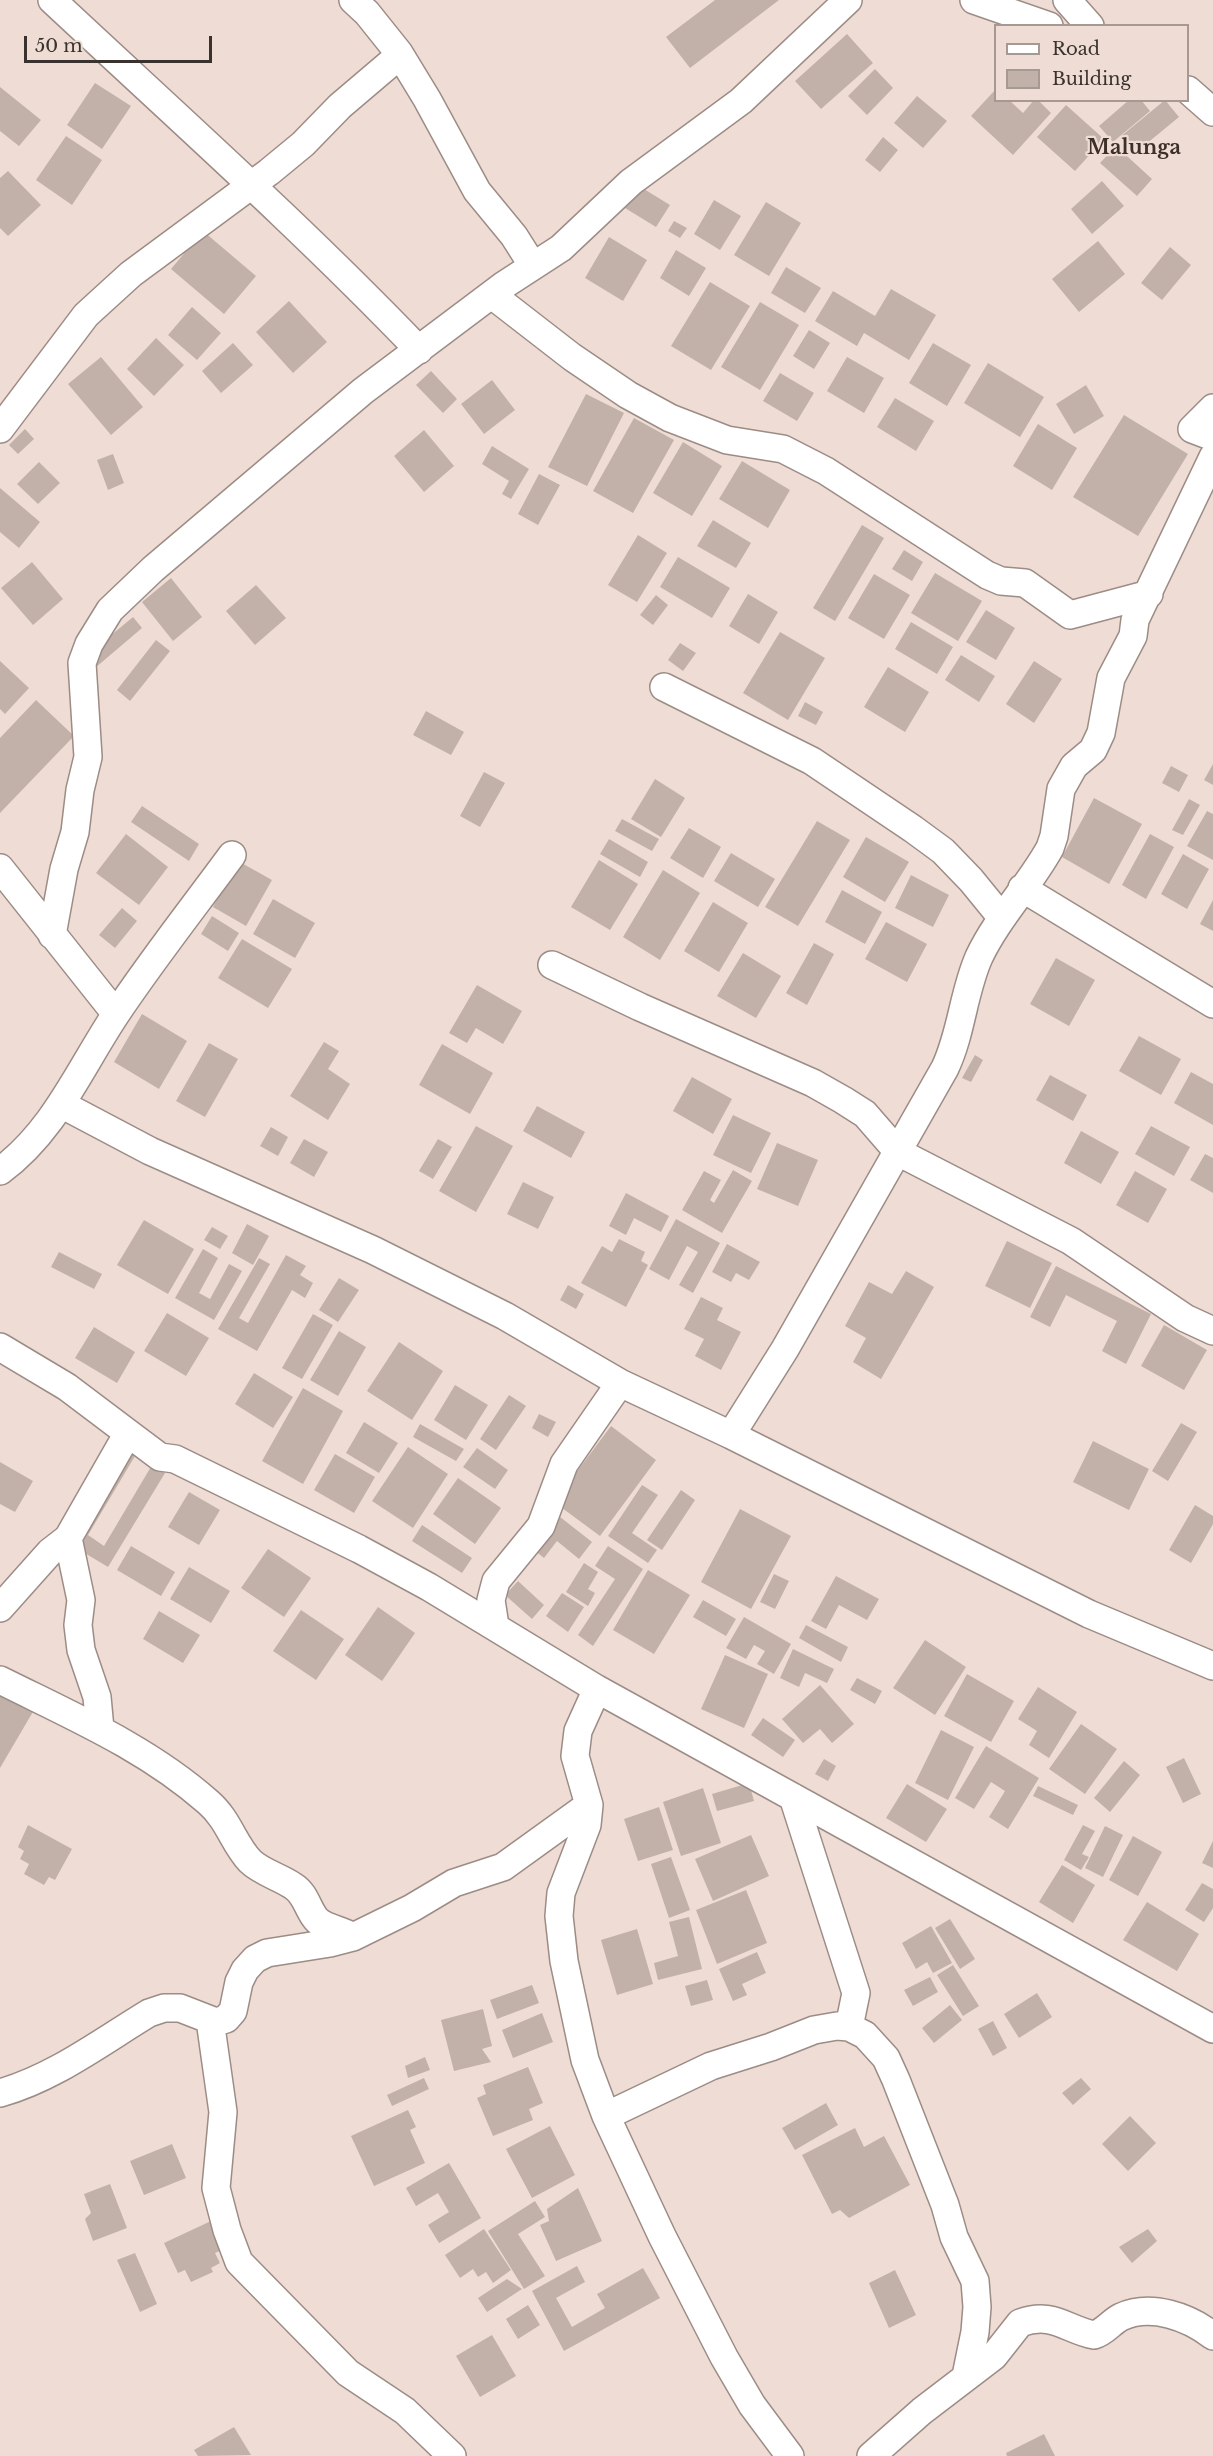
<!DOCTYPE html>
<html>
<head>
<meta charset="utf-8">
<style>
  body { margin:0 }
  #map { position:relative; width:1213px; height:2456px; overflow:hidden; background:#efddd5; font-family:"Libre Baskerville",serif }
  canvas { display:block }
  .legend { position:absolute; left:994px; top:24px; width:195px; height:78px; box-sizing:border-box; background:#efddd5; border:2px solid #a69993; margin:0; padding:8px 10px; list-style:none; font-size:18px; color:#39322f }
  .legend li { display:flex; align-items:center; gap:12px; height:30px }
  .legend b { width:30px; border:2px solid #a69993 }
  .scale { position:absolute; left:24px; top:36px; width:188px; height:27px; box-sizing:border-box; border:3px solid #39322f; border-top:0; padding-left:8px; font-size:18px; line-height:21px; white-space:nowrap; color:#39322f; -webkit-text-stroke:4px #efddd5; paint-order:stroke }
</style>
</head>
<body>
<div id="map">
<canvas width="1213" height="2456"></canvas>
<ul class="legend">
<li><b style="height:8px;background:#fff"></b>Road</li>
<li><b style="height:16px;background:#c2b1a9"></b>Building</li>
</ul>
<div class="scale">50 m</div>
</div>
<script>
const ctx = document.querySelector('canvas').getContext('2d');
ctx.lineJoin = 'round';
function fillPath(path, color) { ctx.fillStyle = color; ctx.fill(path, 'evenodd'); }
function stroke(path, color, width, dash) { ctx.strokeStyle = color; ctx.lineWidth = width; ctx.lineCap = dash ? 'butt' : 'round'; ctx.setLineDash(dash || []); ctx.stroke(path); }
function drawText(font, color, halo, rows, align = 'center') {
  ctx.font = font + ' "Libre Baskerville",serif'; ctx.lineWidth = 4.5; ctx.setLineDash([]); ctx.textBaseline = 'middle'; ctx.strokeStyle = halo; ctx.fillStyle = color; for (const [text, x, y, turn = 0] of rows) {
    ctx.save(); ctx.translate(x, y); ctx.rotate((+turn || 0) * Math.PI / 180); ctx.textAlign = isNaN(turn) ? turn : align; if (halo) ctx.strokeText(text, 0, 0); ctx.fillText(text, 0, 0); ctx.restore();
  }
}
fillPath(new Path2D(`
  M715 0H779L690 68 666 37Z
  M847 34 873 63 821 109 795 81Z
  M875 69 893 88 867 115 848 96Z
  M95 83 131 106 102 149 67 125Z
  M0 87 41 120 19 146 0 131Z
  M996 89V100H1009L1023 113 1034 100H1038L1051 113 1013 155 971 116Z
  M917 96 947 121 923 148 894 123Z
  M1129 100H1141L1150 111 1113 142 1099 126Z
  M1165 100 1179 117 1134 154 1120 137Z
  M1066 105 1104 139 1075 171 1037 137Z
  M66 136 102 160 72 205 36 180Z
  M883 137 898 150 880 172 865 160Z
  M1116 146 1152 179 1137 196 1100 163Z
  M8 171 41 205 8 236 0 228V178Z
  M1102 181 1124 206 1092 234 1071 209Z
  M639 186 670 205 656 227 625 208Z
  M714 200 741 216 720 250 694 234Z
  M766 202 801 223 769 276 734 255Z
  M674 221 687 228 680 238 668 231Z
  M203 231 256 276 224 314 171 269Z
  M609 237 647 260 623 301 585 278Z
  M1098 241 1125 274 1079 312 1052 279Z
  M1170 247 1191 265 1162 300 1141 283Z
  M676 250 706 268 689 296 660 278Z
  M786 267 821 288 805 313 771 293Z
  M710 282 750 306 711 370 671 346Z
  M891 289 936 315 909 360 864 333 857 346 815 321 833 291 875 316Z
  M289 301 327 342 293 373 256 332Z
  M760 302 799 325 760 390 721 367Z
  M192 307 221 333 197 360 168 335Z
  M809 330 830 343 814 369 793 356Z
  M156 338 184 365 154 396 127 369Z
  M233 343 253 365 221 393 202 371Z
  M933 343 971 365 947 406 909 383Z
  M101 357 143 407 111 435 68 384Z
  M847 357 884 378 864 413 827 391Z
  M988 363 1044 397 1020 437 964 403Z
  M431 371 457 399 443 413 416 385Z
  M780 373 814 393 797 421 763 401Z
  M492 380 515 410 484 434 461 404Z
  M1086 385 1104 416 1074 434 1056 404Z
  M586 394 624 413 587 486 548 467Z
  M895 398 934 421 916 451 877 427Z
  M1124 415 1188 454 1138 536 1073 497Z
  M634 418 674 440 633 513 593 491Z
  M1038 424 1077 448 1052 490 1013 466Z
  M25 429 34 439 18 454 9 445Z
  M424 430 454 466 424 492 394 456Z
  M683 442 722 466 692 516 653 493Z
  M492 446 529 469 511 499 502 494 509 481 482 464Z
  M113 454 124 483 108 490 97 460Z
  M742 461 790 490 768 528 719 499Z
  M39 462 60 483 38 504 17 484Z
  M539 474 560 485 538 525 518 514Z
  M0 488 40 522 19 548 0 532Z
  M713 520 751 543 736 568 697 546Z
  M862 525 884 538 835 621 813 608Z
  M638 535 667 553 637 602 608 585Z
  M904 550 923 562 912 581 892 569Z
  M678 557 730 588 712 618 660 587Z
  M32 562 63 599 33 625 1 588Z
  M935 573 982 601 958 641 911 613Z
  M874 574 910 595 884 639 848 618Z
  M171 578 202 617 173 641 142 602Z
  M256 585 286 618 255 645 226 611Z
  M748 594 778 612 759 644 729 626Z
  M656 595 668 605 653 625 640 615Z
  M986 610 1015 628 996 660 966 642Z
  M133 617 142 628 95 668 86 656Z
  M911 622 953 647 937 674 895 649Z
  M780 632 825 658 788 720 743 693Z
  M156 640 170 651 130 701 117 690Z
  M680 643 696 653 683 671 668 660Z
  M961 655 995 676 979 702 945 680Z
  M0 661 29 688 5 714 0 709Z
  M1034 661 1062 679 1034 723 1006 704Z
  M888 667 929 692 905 732 864 707Z
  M36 700 74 736 0 813V738Z
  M805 702 823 712 816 725 798 716Z
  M426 711 464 732 451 755 413 735Z
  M1213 764V785L1204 780Z
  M1171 766 1188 775 1179 792 1162 783Z
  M484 772 505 783 480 827 460 816Z
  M655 779 685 798 661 837 631 819Z
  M1094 798 1142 824 1109 884 1062 857Z
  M1189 799 1200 805 1183 835 1172 830Z
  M142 806 199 844 189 861 131 822Z
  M1207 811 1213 814V860L1187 846Z
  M622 819 659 839 652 851 615 831Z
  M817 821 850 840 798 926 765 907Z
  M689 828 721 847 703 878 670 858Z
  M126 834 168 867 139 905 96 873Z
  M1150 834 1174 847 1146 899 1122 885Z
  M866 837 909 862 885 902 843 877Z
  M609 839 648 862 640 877 600 854Z
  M731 853 775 879 758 907 714 881Z
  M1183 854 1209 869 1187 909 1161 894Z
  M599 860 638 884 610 930 571 907Z
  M238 861 272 880 246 926 213 907Z
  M663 870 700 893 660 960 623 937Z
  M911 875 949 895 933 927 895 908Z
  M842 890 882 912 865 944 825 922Z
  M273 899 315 923 295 958 253 934Z
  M1213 900V931L1200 924Z
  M713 902 748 923 719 972 684 951Z
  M122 908 137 921 115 948 99 935Z
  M212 916 239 933 228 951 201 934Z
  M886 922 927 944 907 982 865 959Z
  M242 939 292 969 268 1008 218 978Z
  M814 943 834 954 807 1005 786 993Z
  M743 953 781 976 756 1018 717 996Z
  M1056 958 1095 980 1069 1026 1030 1004Z
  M477 985 522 1011 503 1044 476 1028 467 1043 449 1033Z
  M142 1014 187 1041 159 1089 114 1062Z
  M1139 1036 1181 1059 1161 1095 1119 1071Z
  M324 1042 339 1051 328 1069 350 1084 328 1120 290 1096Z
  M209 1043 238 1059 205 1117 176 1101Z
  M442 1044 493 1073 470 1114 419 1085Z
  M975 1055 983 1060 971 1082 962 1078Z
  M1191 1072 1213 1084V1125L1174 1103Z
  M1050 1075 1087 1095 1073 1121 1036 1100Z
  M692 1077 732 1099 713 1134 673 1111Z
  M537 1106 585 1132 571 1158 523 1131Z
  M733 1115 771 1133 751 1173 713 1155Z
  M476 1126 513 1146 476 1212 439 1191Z
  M1151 1126 1190 1147 1174 1176 1135 1154Z
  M271 1127 288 1137 278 1156 260 1146Z
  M1081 1131 1119 1152 1101 1184 1064 1163Z
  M304 1139 328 1152 314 1177 290 1163Z
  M438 1139 452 1147 433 1179 419 1171Z
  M777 1143 818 1160 798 1206 757 1189Z
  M1205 1154 1213 1158V1193L1190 1180Z
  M733 1170 752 1181 722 1233 682 1210 704 1171 721 1180 710 1200 714 1203Z
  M1135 1171 1167 1189 1148 1223 1116 1205Z
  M523 1182 554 1197 538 1229 507 1214Z
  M626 1193 669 1216 661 1232 634 1218 626 1235 609 1226Z
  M676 1219 720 1243 693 1293 679 1285 698 1252 687 1246 669 1280 649 1269Z
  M144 1220 194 1249 168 1294 117 1265Z
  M247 1224 269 1236 253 1265 232 1253Z
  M212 1227 228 1236 220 1249 204 1240Z
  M619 1239 645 1252 641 1261 648 1265 626 1307 581 1283 602 1246 612 1252Z
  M1007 1241 1052 1263 1030 1308 985 1286Z
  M727 1244 760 1262 749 1280 736 1273 731 1282 712 1272Z
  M203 1249 218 1258 199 1293 210 1299 229 1264 242 1271 214 1320 175 1298Z
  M59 1252 102 1274 94 1289 51 1267Z
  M286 1255 306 1266 300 1275 313 1283 305 1298 292 1290 257 1351 218 1329 259 1258 270 1264 239 1318 248 1323Z
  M1056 1266 1151 1314 1126 1364 1102 1351 1117 1321 1066 1295 1050 1327 1030 1317Z
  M906 1271 934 1287 881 1379 853 1362 866 1338 845 1326 869 1282 892 1294Z
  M339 1278 359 1290 338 1322 319 1310Z
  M568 1285 584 1294 576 1309 560 1300Z
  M701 1297 723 1308 717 1320 741 1332 721 1370 695 1356 704 1339 684 1329Z
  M167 1313 209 1338 186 1376 144 1351Z
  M313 1314 333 1325 302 1379 282 1368Z
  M1164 1325 1207 1350 1184 1390 1141 1366Z
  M94 1327 135 1352 117 1383 75 1358Z
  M339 1331 366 1347 338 1396 310 1380Z
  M399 1342 443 1371 412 1420 367 1391Z
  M254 1373 293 1397 273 1428 235 1404Z
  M455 1385 488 1405 466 1440 434 1420Z
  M303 1388 343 1411 303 1484 262 1461Z
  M509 1395 526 1406 496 1450 480 1439Z
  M539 1414 556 1422 548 1437 532 1428Z
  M364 1422 398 1443 379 1473 346 1453Z
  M1181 1423 1197 1432 1168 1481 1152 1471Z
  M420 1424 464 1449 456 1461 413 1437Z
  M611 1426 656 1460 600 1536 554 1502Z
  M1093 1441 1149 1469 1129 1510 1073 1482Z
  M408 1447 448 1474 413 1528 372 1501Z
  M477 1448 508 1470 495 1489 463 1467Z
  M129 1452 135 1456 88 1535 104 1546 152 1465 165 1473 108 1567 73 1546Z
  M335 1454 375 1477 354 1513 314 1490Z
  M0 1462 33 1481 15 1512 0 1504Z
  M458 1478 501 1508 475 1544 433 1514Z
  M642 1485 658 1495 632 1533 657 1550 648 1563 608 1536Z
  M681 1490 695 1500 662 1550 647 1540Z
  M189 1492 220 1510 199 1545 168 1527Z
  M1195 1505 1213 1516V1524L1191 1563 1169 1550Z
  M740 1509 791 1536 751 1609 701 1582Z
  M555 1513 592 1542 579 1559 557 1541 544 1558 529 1546Z
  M422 1525 472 1558 462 1573 412 1541Z
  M131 1546 175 1572 161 1596 117 1570Z
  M608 1546 643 1569 593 1646 578 1635 615 1579 595 1566Z
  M268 1549 311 1578 284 1617 241 1588Z
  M584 1563 598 1572 588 1589 595 1593 588 1606 566 1592Z
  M189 1567 230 1591 211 1623 170 1599Z
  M648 1570 690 1595 654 1654 613 1630Z
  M774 1574 789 1581 775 1609 760 1602Z
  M836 1576 879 1599 867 1620 839 1605 826 1629 811 1621Z
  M518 1581 544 1605 532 1619 505 1595Z
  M562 1593 584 1607 568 1632 546 1616Z
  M703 1600 736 1619 726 1636 693 1617Z
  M378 1607 415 1633 382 1681 345 1655Z
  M301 1610 344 1639 316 1680 273 1651Z
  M159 1611 200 1635 183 1663 143 1639Z
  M744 1617 791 1644 774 1674 757 1664 765 1651 754 1645 746 1659 726 1648Z
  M806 1625 848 1647 841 1662 799 1638Z
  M925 1640 966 1667 935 1715 893 1688Z
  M793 1649 834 1669 827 1683 805 1673 799 1687 780 1678Z
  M725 1655 768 1674 744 1728 701 1709Z
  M967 1674 1014 1701 991 1742 944 1716Z
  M857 1678 882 1691 875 1704 850 1690Z
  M820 1685 854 1724 832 1743 820 1729 803 1743 782 1719Z
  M1038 1687 1077 1712 1049 1758 1029 1745 1037 1731 1018 1719Z
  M0 1692 34 1710 0 1768Z
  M763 1718 795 1740 783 1757 751 1735Z
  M1081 1724 1117 1749 1085 1794 1049 1769Z
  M941 1730 974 1747 948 1800 915 1783Z
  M986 1746 1039 1778 1008 1829 989 1817 1005 1791 991 1782 974 1809 955 1798Z
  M1184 1758 1201 1794 1183 1803 1166 1767Z
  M824 1759 836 1766 828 1781 815 1774Z
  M1124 1761 1140 1775 1110 1812 1094 1798Z
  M749 1783 754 1801 717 1811 712 1794Z
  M907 1784 947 1809 926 1842 886 1818Z
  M1038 1786 1078 1805 1073 1815 1033 1796Z
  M703 1788 721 1843 681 1856 663 1802Z
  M659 1807 673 1850 638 1861 624 1819Z
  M28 1825 72 1849 55 1880 49 1877 44 1885 24 1874 29 1864 20 1859 24 1851 18 1847Z
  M1083 1825 1095 1831 1082 1854 1089 1857 1081 1870 1064 1860Z
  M1105 1826 1123 1835 1103 1877 1085 1868Z
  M751 1835 769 1876 713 1901 695 1859Z
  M1133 1836 1162 1852 1138 1896 1109 1880Z
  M1213 1841V1868L1202 1863Z
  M671 1857 690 1910 669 1918 651 1864Z
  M1062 1865 1095 1885 1073 1923 1039 1902Z
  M1202 1883 1213 1889V1908L1204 1922 1185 1910Z
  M746 1890 767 1943 717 1964 696 1910Z
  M1147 1902 1199 1934 1177 1971 1123 1940Z
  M689 1917 702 1969 658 1980 654 1963 678 1956 669 1922Z
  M950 1919 975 1959 960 1969 935 1928Z
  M931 1926 952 1963 933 1973 927 1962 916 1969 902 1943Z
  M637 1929 653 1984 617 1995 601 1940Z
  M757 1952 766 1973 742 1984 747 1995 733 2001 719 1969Z
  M953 1965 979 2006 963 2016 937 1975Z
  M930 1977 938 1992 913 2006 904 1990Z
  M707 1980 713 2000 691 2006 685 1986Z
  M532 1985 539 2003 497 2019 490 2000Z
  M1037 1993 1052 2017 1019 2038 1004 2014Z
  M950 2005 962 2020 934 2043 922 2028Z
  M483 2009 492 2046 482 2049 491 2062 454 2071 441 2020Z
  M542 2013 553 2042 513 2058 502 2030Z
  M993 2021 1007 2048 993 2056 978 2029Z
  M425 2057 430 2070 408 2078 405 2066Z
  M528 2067 543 2103 529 2109 533 2120 493 2136 477 2098 486 2094 483 2085Z
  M424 2078 429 2089 392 2106 387 2095Z
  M1081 2078 1091 2089 1073 2105 1062 2093Z
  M826 2103 838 2125 795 2150 782 2128Z
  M408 2110 416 2127 410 2130 425 2163 374 2186 351 2136Z
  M1130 2116 1156 2143 1128 2171 1102 2144Z
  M550 2126 575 2175 532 2198 506 2149Z
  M855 2128 864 2147 884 2136 910 2185 849 2218 840 2210 832 2214 802 2155Z
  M172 2144 186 2178 144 2195 130 2161Z
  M449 2163 481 2218 439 2243 428 2225 449 2212 438 2193 416 2206 406 2188Z
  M110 2184 127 2228 93 2241 85 2219 91 2213 84 2194Z
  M578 2188 602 2241 556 2261 540 2225 549 2221 547 2209Z
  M535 2201 545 2217 518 2234 545 2276 524 2289 488 2231Z
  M211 2221 224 2249 215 2253 220 2263 211 2268 213 2272 191 2282 185 2270 178 2273 164 2243Z
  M484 2229 511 2270 493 2283 486 2272 478 2277 473 2269 460 2278 445 2255Z
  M1148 2229 1157 2241 1132 2263 1119 2247Z
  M135 2253 157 2304 140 2312 117 2260Z
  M577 2266 585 2282 556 2298 572 2327 605 2308 597 2294 643 2268 660 2298 564 2351 532 2291Z
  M895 2270 916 2315 889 2328 869 2283Z
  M507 2279 522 2289 487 2312 478 2298Z
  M528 2305 540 2325 518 2339 506 2319Z
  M492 2335 516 2376 480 2397 456 2356Z
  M234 2427 251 2455 198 2456 194 2450Z
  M1044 2434 1055 2456H1007L1006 2453Z`), '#c2b1a9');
const minor = new Path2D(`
  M52 0C175 115 302 228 419 350
  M353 0 367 13 399 53 427 99 477 191 514 236 533 266
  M974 0 1049 26
  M1067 0 1090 26
  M1188 90 1213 112
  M492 295 572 357 628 395 670 418 727 440 783 449 826 471 987 575 1001 581 1025 583 1070 615 1149 594
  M1213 408 1192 429 1213 437
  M0 429 86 315 131 274 269 172 303 144 340 106 400 55
  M664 687 812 761 913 829 943 851 971 880 1002 918
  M0 868 116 1014
  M1022 888 1213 1004
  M52 935 64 869 75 832 80 790 88 757 82 663 89 644 110 610 153 569 363 391 504 285 561 248 631 182 741 101 848 0
  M552 965 640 1007 813 1083 843 1100 865 1114 898 1152 1071 1241 1185 1318 1213 1331
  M61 1104 150 1151 373 1250 505 1316 620 1383 731 1435 1089 1614 1213 1666
  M0 1171C54 1132 80 1068 116 1014 152 960 193 908 232 855
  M0 1347 67 1387 128 1433
  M731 1435 785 1349 945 1068C962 1032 963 993 979 957 998 917 1029 886 1050 848L1054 836 1061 789 1074 766 1093 750 1101 733 1111 678 1133 636 1135 620 1213 457
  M68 1538 81 1600 78 1625 81 1650 97 1697 100 1729
  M0 1608 50 1552 68 1538 128 1433 160 1457 175 1459 359 1549 429 1587 597 1689 1213 2029
  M495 1626 491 1600 496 1581 541 1526 564 1464 620 1383
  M0 1680C72 1716 147 1748 208 1802 229 1820 233 1843 250 1861 261 1872 280 1877 293 1886 306 1894 307 1908 316 1919 324 1928 342 1930 353 1937
  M597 1689 578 1731 575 1756 589 1805 587 1825 561 1893 559 1916 564 1961 585 2060 606 2116 662 2236 724 2357 752 2405 790 2456
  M793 1797 856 1993 849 2027
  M210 2020 223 2112 216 2188 227 2230 239 2262 348 2373 405 2411 452 2456
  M0 2093C54 2078 101 2042 149 2013L164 2008H180L216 2022 226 2019 233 2011 239 1982 245 1970 255 1959 267 1953 330 1943 353 1937 412 1908 454 1883 503 1867 589 1805
  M606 2116 711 2066 771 2047 814 2030 837 2026 849 2027 865 2035 886 2058 896 2080 945 2205 954 2237 975 2281 977 2307 975 2332 966 2376
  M871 2456 922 2411 994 2356 1020 2323C1053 2311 1067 2330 1094 2335 1105 2332 1111 2322 1121 2317 1151 2303 1189 2317 1213 2336`);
stroke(minor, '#9c8c85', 30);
stroke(minor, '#fff', 27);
drawText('bold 20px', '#3d302a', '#efddd5', [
  ["Malunga",1134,148]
]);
</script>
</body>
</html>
